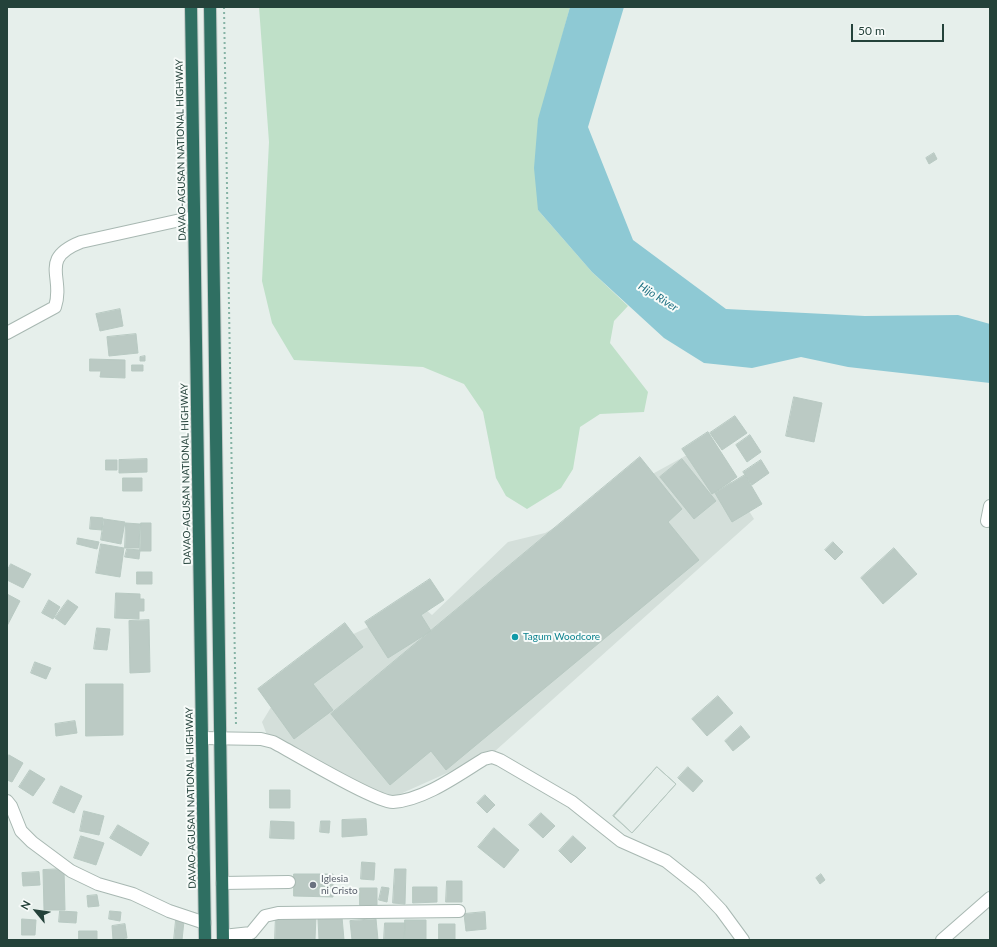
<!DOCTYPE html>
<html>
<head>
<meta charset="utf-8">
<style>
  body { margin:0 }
  #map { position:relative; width:997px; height:947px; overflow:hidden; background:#e6efeb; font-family:Lato,sans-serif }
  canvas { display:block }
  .frame { position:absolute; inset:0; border:8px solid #24423a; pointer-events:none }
  .north { position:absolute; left:16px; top:891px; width:40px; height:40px; -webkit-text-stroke:3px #f7fbf9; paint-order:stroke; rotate:299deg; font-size:11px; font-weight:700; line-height:16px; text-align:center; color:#24423a }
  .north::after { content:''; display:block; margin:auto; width:14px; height:18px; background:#24423a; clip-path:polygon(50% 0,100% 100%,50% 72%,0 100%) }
  .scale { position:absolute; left:851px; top:24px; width:93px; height:18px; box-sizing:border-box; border:2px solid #24423a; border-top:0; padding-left:5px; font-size:12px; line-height:14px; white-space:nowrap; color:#24423a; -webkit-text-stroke:3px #f7fbf9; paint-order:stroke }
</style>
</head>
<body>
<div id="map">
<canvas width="997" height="947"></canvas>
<div class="frame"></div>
<div class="north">N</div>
<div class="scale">50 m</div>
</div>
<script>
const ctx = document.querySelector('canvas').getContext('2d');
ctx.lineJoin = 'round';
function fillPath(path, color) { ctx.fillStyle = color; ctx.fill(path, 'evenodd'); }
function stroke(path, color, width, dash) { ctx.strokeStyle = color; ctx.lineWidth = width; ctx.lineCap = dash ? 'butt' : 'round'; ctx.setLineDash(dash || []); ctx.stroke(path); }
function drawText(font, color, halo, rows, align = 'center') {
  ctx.font = font + ' Lato,sans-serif'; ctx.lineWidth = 4; ctx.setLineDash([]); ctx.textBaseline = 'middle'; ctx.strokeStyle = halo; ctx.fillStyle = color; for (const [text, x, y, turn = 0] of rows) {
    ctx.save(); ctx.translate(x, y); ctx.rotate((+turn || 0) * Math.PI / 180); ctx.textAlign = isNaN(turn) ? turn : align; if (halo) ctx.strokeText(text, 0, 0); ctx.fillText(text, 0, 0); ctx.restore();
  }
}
fillPath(new Path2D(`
  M707 444 754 519 494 752 389 799 267 735 262 722 276 699 339 641 418 603 432 615 508 542 545 533Z`), '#d4dfda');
fillPath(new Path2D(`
  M259 7H570L552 74 538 210 592 272 628 306 614 321 610 343 648 392 644 412 600 414 580 427 573 469 561 488 527 509 506 496 496 478 483 412 464 384 423 367 294 360 272 323 262 281 269 142Z`), '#bfe0c8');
fillPath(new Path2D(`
  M570 7H624L588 127 633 240 726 309 865 316 958 315 990 324V383L848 367 801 357 752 368 704 363 664 338 592 272 538 210 534 168 538 119Z`), '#8ec9d4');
const building = new Path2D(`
  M934 153 937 159 929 164 926 158Z
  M120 309 123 326 100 331 96 314Z
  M136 334 138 353 109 356 107 337Z
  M145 356V361H140V357Z
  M90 359 125 360V378L100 377 101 371H90Z
  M132 365H143V371H132Z
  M794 397 822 403 814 442 786 436Z
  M735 416 747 433 722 450 710 433Z
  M708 432 737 477 712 494 682 449Z
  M750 435 761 452 747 462 736 445Z
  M640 457 682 509 668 522 699 560 446 770 431 751 390 785 331 714Z
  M147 459V472L119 473V460Z
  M682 459 716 501 694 519 660 477Z
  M106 460H117V470H106Z
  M761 460 769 473 752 485 743 472Z
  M745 475 762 504 732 522 715 493Z
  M123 478H142V491H123Z
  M91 517 103 518 102 530 90 529Z
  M104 519 125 522 121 544 101 540Z
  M126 523 140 524 139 548H125Z
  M141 523H151V551H140Z
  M78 538 99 542 97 549 77 544Z
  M833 542 843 552 835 560 825 550Z
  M101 544 124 548 120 577 96 573Z
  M894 548 917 574 883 604 861 578Z
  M127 549 140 550 139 559 125 557Z
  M11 564 31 574 23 588 7 580V571Z
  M137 572H152V584H137Z
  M430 579 444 600 421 615 431 631 388 658 365 622Z
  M116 593 140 594V599H144V611H139V619L115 618Z
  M7 594 20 601 7 626Z
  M49 600 60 607 53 619 42 613Z
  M68 600 78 607 65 625 55 618Z
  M149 620 150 672 130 673 129 621Z
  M345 623 363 647 313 684 333 710 294 739 258 689Z
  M97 628 110 629 107 650 94 649Z
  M35 662 51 668 46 679 31 673Z
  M86 684H123V735L86 736Z
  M718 696 733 713 707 736 692 719Z
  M75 721 77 733 56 736 55 724Z
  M741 726 750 737 733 751 725 741Z
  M9 755 23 763 12 782 7 780V758Z
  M657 767 676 784 632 833 613 816Z
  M657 767 676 784 632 833 614 816Z
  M688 767 703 781 693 792 678 778Z
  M30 770 45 779 33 796 19 787Z
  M61 786 82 796 74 813 53 803Z
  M270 790H290V808H270Z
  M485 795 495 805 487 813 477 803Z
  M84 811 104 816 99 835 80 831Z
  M541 813 555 826 543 838 529 825Z
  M366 819 367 835 342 837V820Z
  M271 821 294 822V839L270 838Z
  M321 821H330L329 833 320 832Z
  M118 825 149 843 141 856 110 838Z
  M494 828 519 850 504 868 478 847Z
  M81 836 104 843 96 865 74 858Z
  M573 836 586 848 571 863 559 851Z
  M362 862 375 863 374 880 361 879Z
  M64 869 65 910H44L43 870Z
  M395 869H406L405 904 393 903Z
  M39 872 40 885 23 886 22 873Z
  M294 874H333V897L294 896Z
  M821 874 825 880 820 884 816 878Z
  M447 881H462V902H446Z
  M382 887 389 888 387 902 379 900Z
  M413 887H437V902L413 903Z
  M360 888H377V905H360Z
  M97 895 99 906 88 907 87 896Z
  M60 911 77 912 76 923 59 922Z
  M110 911 121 912 120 921 109 919Z
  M485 912 486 929 466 931 464 914Z
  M276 914 316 915 315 940H275Z
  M342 917 344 940H319L318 919Z
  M22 919 36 920 35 935H22Z
  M376 919 378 940H352L350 921Z
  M176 920 184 921 182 940H174Z
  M405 920H426V940H405Z
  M385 923H405L404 940H384Z
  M125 924 127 938 113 940 112 926Z
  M439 924H455V940H439Z
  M79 931H97V940H79Z`);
fillPath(building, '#bbcac4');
stroke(building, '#b8c9c2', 1);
const minor = new Path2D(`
  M7 333 55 307C65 277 38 259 81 242L194 217
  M987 521 990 506
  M202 738 261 739 273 742C294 753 375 802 393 802 424 800 458 775 484 759L492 757 500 760 572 802 621 841 666 861 700 888 721 910 743 940
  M7 801 11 806 21 831 32 842 71 871 98 884 133 894 169 911 205 923
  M222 883 289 882
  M223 936 251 933 265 916 278 913 459 911
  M942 940 990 898`);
const highway = new Path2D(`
  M191 7 205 940
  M210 7 223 940`);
stroke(minor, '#a8b8b2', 14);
stroke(highway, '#c2cac8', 14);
stroke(new Path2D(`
  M224 7 236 726`), '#86b3a5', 2, [2, 3]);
stroke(minor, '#fff', 12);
stroke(highway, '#2f6f62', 12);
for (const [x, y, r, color] of [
  [515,637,4,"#0f9aa8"],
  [313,885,4,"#6b7280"]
]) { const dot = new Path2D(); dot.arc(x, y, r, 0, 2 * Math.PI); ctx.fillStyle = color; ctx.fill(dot); stroke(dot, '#f7fbf9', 1.5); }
drawText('10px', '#24423a', '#f7fbf9', [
  ["DAVAO-AGUSAN NATIONAL HIGHWAY",181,150,-91],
  ["DAVAO-AGUSAN NATIONAL HIGHWAY",186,474,-91],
  ["DAVAO-AGUSAN NATIONAL HIGHWAY",191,798,-91]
]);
drawText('10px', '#0d838f', '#f7fbf9', [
  ["Tagum Woodcore",523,637]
], 'left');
drawText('10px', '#5b616d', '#f7fbf9', [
  ["Iglesia",321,879],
  ["ni Cristo",321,891]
], 'left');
drawText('italic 11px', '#1c6f80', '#f7fbf9', [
  ["Hijo River",658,297,32]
]);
</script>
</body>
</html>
